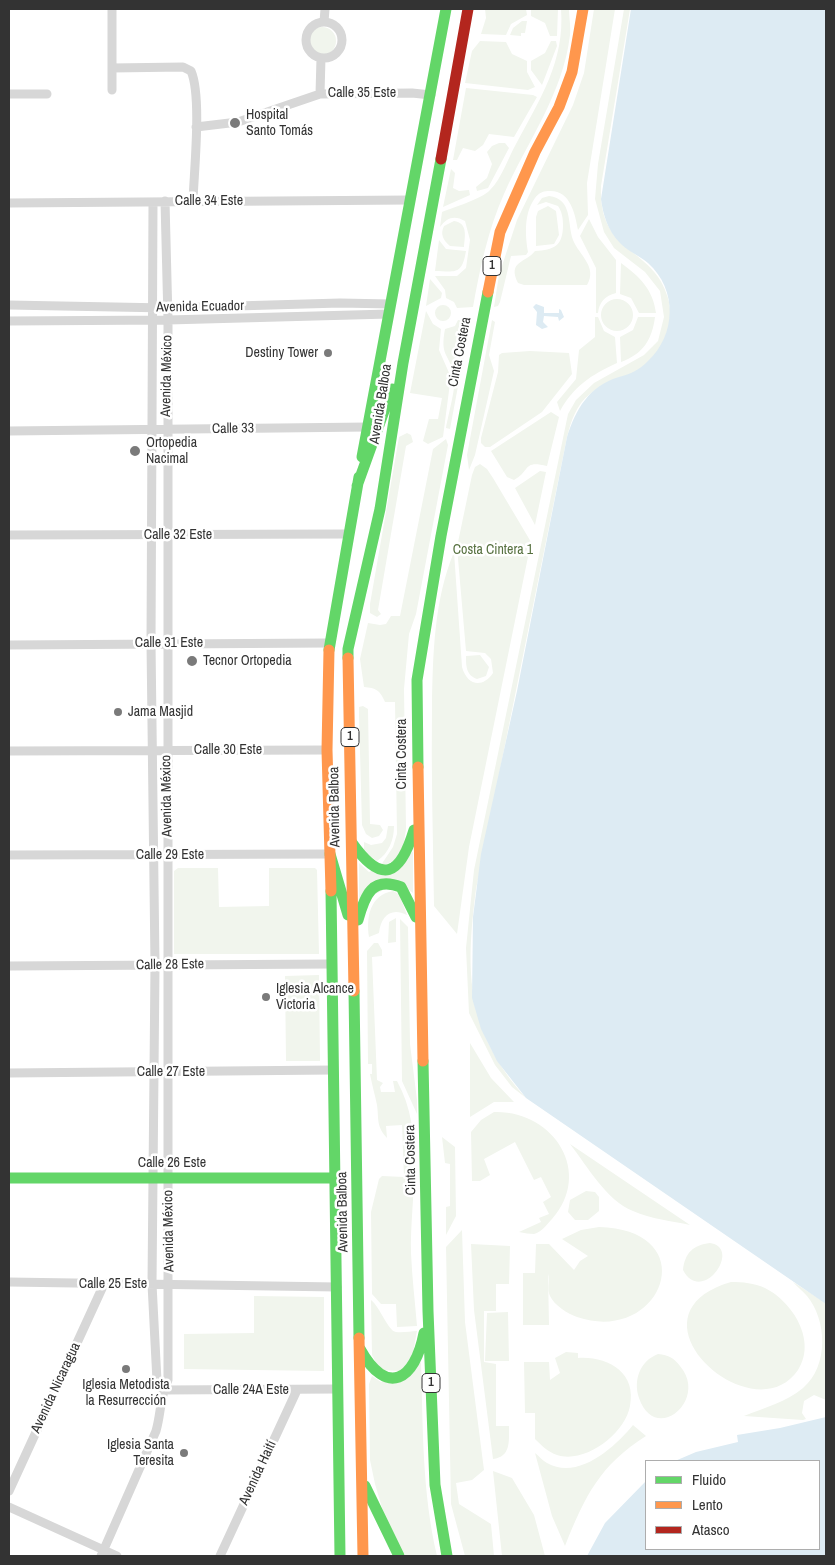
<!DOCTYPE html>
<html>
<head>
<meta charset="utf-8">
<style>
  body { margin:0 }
  #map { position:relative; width:835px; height:1565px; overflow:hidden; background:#fff; font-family:"Archivo Narrow",sans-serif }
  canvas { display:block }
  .frame { position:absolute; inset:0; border:10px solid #333; pointer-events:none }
  .legend { position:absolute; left:645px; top:1460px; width:175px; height:90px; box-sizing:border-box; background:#fff; border:1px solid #adadad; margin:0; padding:6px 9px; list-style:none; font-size:15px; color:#333 }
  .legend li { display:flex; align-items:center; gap:10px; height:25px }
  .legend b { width:25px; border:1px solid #adadad }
</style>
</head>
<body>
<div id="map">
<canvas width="835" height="1565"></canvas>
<div class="frame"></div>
<ul class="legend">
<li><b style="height:6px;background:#63d668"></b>Fluido</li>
<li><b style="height:6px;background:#ff974d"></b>Lento</li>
<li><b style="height:6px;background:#b3261e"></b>Atasco</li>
</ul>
</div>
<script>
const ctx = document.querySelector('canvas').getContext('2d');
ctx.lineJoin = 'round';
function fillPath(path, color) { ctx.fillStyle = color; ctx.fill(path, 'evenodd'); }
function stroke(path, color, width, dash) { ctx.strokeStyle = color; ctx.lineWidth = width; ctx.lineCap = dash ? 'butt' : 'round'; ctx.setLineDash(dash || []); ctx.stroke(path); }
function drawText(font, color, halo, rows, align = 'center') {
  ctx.font = font + ' "Archivo Narrow",sans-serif'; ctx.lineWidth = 5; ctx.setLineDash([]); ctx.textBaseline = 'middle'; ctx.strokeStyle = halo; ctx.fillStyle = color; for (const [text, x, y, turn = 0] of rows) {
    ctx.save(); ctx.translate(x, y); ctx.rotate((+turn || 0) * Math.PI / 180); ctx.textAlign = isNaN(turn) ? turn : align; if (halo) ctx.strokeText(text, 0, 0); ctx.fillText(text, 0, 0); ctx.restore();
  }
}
fillPath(new Path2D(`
  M485 9H526L527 15 511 24 506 35 481 34 486 18Z
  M531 9H558L557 36H550L545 23 531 16Z
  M561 9H569C569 17 571 27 570 35 563 94 527 142 504 194 488 230 480 268 473 307L457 308 454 302 446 298 445 290 435 276H457L466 268 470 240 465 221C455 215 447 217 440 227L442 212C454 207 482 199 490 190 502 178 508 158 516 144 540 99 565 61 561 9Z
  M594 9H615L587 183 588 215 578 230C575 213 570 189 548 191 542 191 538 194 535 198 524 213 525 234 528 252L526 255 511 256 500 302 498 306 494 307 499 275 517 220 573 105 584 73Z
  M624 9H630L601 186C598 256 653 245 668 298 676 325 661 357 638 371 622 380 604 381 590 394 576 405 571 421 567 437L476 889C465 974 466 1031 526 1098L512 1087 495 1065 469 1013 466 948 474 870 568 414 576 400 594 383 644 355 658 341 664 317 660 291 645 272 614 248 604 232 595 199 598 164Z
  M522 21H527L525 33H521V36L510 35 513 28Z
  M308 41a14 14 0 1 1 28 0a14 14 0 1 1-28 0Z
  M480 41 506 42 512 54 527 61V72L535 87 528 90 465 83 472 51Z
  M551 41H556L557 46 542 85 531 70V61L545 53Z
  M466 88 533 95 537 97 514 137 489 134 483 145 475 151 463 148 457 160H453Z
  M499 143H505L509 148 488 188 477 191 476 187 487 178 492 164 487 152 492 146Z
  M451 169 455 173 453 188 459 191 469 190 470 195 443 207Z
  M549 196C573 199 567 223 573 240 579 255 598 267 587 285H524L518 283C507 261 526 263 535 251 554 250 563 246 563 225 563 218 562 212 558 206L546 202 537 205 542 198Z
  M548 206 556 211 559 235 554 244 536 246V217L538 211Z
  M589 219 598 237 616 260V293C605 296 599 302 598 313H596V268L580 236Z
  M454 221C468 223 465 236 464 247L450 246C443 240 440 234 444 226Z
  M439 240 446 249 466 251C462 274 457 272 435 271Z
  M621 263C639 276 653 289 656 313H639L631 298 620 294Z
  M430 279 442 293 441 298 426 306Z
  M601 315a16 16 0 1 1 32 0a16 16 0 1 1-32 0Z
  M435 313a8 8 0 1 1 16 0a8 8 0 1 1-16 0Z
  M426 311 433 324 441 329 439 350 450 375V383L443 437 428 444 423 441 429 419H438L442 398 410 393Z
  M595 317H598L604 331 615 337 617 363C591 375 574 386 560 411L557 402 576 379 579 350 595 337Z
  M638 317H655C652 340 643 354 621 362L620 337 633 330Z
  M458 320 470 322 450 429 446 428C448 415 457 385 454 374 448 352 440 356 445 329L455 326Z
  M492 320 495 322 489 355 494 371 475 455 469 470 467 455Z
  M530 351 569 353 572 374 542 412 490 447H485L481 443V438L498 372 499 355 502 353Z
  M551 412 559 417 547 466C522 460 531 471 514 480L507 477 491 451Z
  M407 433 411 435 413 442 406 446 378 610 381 614 377 617 370 613V604L399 437Z
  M446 439 448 445 416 614 409 634 404 689 406 829 403 848 392 863 381 865 393 847 397 834 395 702H385C380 690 376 688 364 687L360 659 368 623 380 625 386 624 391 616H400L433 449Z
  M480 464 487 469 493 478 531 542 469 847 457 934 434 906C433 839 431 772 432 705 433 654 434 600 454 552L462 667C467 685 482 689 493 673L491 659 485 653 466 651 457 547 472 475 475 467Z
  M540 471 546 472 535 525 515 488Z
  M480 655 489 667 486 676 477 679C466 675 466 666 466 656Z
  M363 706 368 709 370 824 380 825 383 830 379 836 372 838 366 834 362 825 359 715V707Z
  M388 826H394C394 840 389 853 377 861L364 852V842L371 845 382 843 386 838Z
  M413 852V893L398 882 359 903V863L369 872Z
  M178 868H218L219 907 269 906V868H315L317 870 319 954H174V871Z
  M393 891 399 894 407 915C391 907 381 916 379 933L369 937C366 917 370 895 393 891Z
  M396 918V942L388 943 389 922Z
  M400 919 408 927 410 1044 417 1100V1114L402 1081Z
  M374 943H378L382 950V956L372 957 377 1080 383 1083 380 1087 381 1092H395L393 1081H397C426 1133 410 1197 411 1253 412 1277 415 1302 417 1326L397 1327 396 1304H381L372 1294 371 1212 379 1179 382 1176 404 1177 402 1125 386 1126 387 1138C376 1126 379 1119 377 1105 375 1095 372 1085 370 1074H372V1064H368L367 951Z
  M319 975 320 1061H286L285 976Z
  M470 1043 491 1078 514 1102H494L470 1117Z
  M494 1112C553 1110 594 1172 552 1219 547 1224 542 1232 534 1234 530 1234 524 1233 519 1232L541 1222 539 1218 549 1214 543 1202 551 1197 541 1177 534 1180 515 1142 484 1159 490 1175 480 1181H472L471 1132 481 1120Z
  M442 1137 455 1147 456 1216 446 1235V1207L450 1206V1164L445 1163Z
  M570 1144 690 1225C672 1221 651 1219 633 1211 606 1200 588 1167 570 1144Z
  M586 1191 595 1192 599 1197V1211L588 1220H575L568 1212 570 1200Z
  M599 1227C706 1230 662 1346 577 1317 568 1314 554 1305 550 1296 547 1290 550 1280 548 1274L549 1325H523V1273H535L536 1244H549L574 1270 580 1261 588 1256 562 1239 581 1230Z
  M462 1230 465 1322 484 1470 472 1480 456 1483 459 1504 491 1524 494 1556H465L451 1504 446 1247Z
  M710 1243C743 1248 702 1306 683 1270 685 1253 693 1245 710 1243Z
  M471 1244 510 1246 509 1284H496V1311H484V1362L496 1364V1426H509C509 1441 511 1457 493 1459L474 1310Z
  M731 1282C743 1282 754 1283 765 1288 793 1302 817 1341 798 1370 753 1436 618 1315 731 1282Z
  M793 1282 826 1303V1400L814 1395 804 1401 802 1413 806 1419 803 1420 744 1416C764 1408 786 1402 803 1388 829 1366 827 1320 807 1296 803 1291 797 1287 793 1282Z
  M254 1296 324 1297V1371L184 1369V1334L254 1333Z
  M371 1300C380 1307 388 1331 396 1332 403 1333 411 1331 417 1331L412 1358 401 1371 380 1370 372 1355Z
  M508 1312 509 1361H485L487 1313Z
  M566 1352 578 1353V1358C607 1356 637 1372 630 1406 625 1434 585 1464 557 1455 548 1452 541 1445 535 1439V1413H525L524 1362H549L550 1380 560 1373 555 1358Z
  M658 1354C669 1355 674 1358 680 1366 709 1400 655 1445 639 1398 633 1380 640 1361 658 1354Z
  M421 1362C423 1428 422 1492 437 1556H405L385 1518 375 1484 370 1460 369 1384 372 1376 381 1382Z
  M633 1425 646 1436C600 1465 585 1496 565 1546L552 1516 535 1453C539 1456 543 1461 547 1463 578 1481 615 1447 633 1425Z
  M493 1471 512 1478 534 1515 545 1556H502Z`), '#f1f5ed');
fillPath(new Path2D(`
  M631 9H826V1304L526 1098 497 1061 481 1029 472 998 473 917 481 854 517 691 567 437C576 409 589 386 619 377 631 374 639 370 648 361 676 335 678 290 648 263 640 256 629 252 620 243 608 231 603 215 601 199Z
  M536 304 544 307V313H559V309L561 310 564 317 559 321 558 317 544 316 543 322 548 327 542 329 536 325 537 312 533 307Z
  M826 1417V1556H587L605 1523 646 1481V1549H819V1461H675L696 1452 738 1442 737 1435 780 1428Z`), '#ddebf3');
stroke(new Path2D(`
  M112 9V90
  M306 40a18 18 0 1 1 36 0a18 18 0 1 1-36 0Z
  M324 22 325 9
  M112 68 183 67 191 71C202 96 194 171 193 201
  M9 94H47
  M320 94 321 58
  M196 127 238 122 320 94 412 93 431 95
  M153 202 151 643 155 965 152 1284 157 1381 163 1390
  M9 203 410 200
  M9 305 167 308 340 303 391 304
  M9 321 168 320 389 314
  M9 431 368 427
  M9 535 348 534
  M9 645 329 643
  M9 751 327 750
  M9 855 330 854
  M9 966 332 964
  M9 1073 333 1070
  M9 1282 337 1287
  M163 1390 338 1389
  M9 1491 104 1284
  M9 1507 117 1556
  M101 1556 156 1431C161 1414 160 1396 168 1380V320L165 201
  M220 1556 297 1390`), '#d7d7d7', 9);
stroke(new Path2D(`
  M362 457 446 9
  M357 486 392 389
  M329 650 359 477
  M348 658V649L380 509 403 363 441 159
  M418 767 417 680 441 536 488 292
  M352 843C382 885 400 876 414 830
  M330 854 348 915
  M331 891 340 1556
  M358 920C365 895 372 876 401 887L416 917
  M354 991 359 1338
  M423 1061 428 1311 435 1485 447 1556
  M9 1178H335
  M360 1349C387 1398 415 1380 424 1333
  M365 1486 399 1556`), '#63d668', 11);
stroke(new Path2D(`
  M488 292 500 232 535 152 559 107 572 72 583 9
  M329 650 327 750 331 891
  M348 658 354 991
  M418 767 423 1061
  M359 1338 363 1556`), '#ff974d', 11);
stroke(new Path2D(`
  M441 159 468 9`), '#b3261e', 11);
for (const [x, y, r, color] of [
  [235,123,6,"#7a7a7a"],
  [328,353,5,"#7a7a7a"],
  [135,451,6,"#7a7a7a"],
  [192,661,6,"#7a7a7a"],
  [118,712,5,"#7a7a7a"],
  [266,997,5,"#7a7a7a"],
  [126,1369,5,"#7a7a7a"],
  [184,1453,5,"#7a7a7a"]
]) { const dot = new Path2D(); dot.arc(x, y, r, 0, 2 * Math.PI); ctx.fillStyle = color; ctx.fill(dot); stroke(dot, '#fff', 2); }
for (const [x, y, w] of [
  [492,266,18],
  [350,737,18],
  [431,1383,18]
]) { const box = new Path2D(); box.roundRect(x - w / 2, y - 9.5, w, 19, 4); ctx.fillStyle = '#fff'; ctx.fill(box); stroke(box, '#333', 1); }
drawText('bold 12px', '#333', null, [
  ["1",492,266],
  ["1",350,737],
  ["1",431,1383]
]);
drawText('14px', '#333', '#fff', [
  ["Calle 35 Este",362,93],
  ["Calle 34 Este",209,201],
  ["Avenida Ecuador",200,307,-1],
  ["Cinta Costera",460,352,-79],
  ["Avenida México",167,376,-89],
  ["Avenida Balboa",381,404,-81],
  ["Calle 33",233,429,-1],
  ["Calle 32 Este",178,535],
  ["Calle 31 Este",169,643],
  ["Calle 30 Este",228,750],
  ["Cinta Costera",402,754,-90],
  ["Avenida México",167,796,-91],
  ["Avenida Balboa",335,807,-91],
  ["Calle 29 Este",170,855],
  ["Calle 28 Este",170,965,-1],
  ["Calle 27 Este",171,1072],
  ["Cinta Costera",411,1160,-91],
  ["Calle 26 Este",172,1163],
  ["Avenida Balboa",343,1212,-91],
  ["Avenida México",169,1231,-91],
  ["Calle 25 Este",113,1284],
  ["Avenida Nicaragua",56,1388,-65],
  ["Calle 24A Este",251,1390],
  ["Avenida Haití",258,1473,-65]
]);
drawText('14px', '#333', '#fff', [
  ["Hospital",246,115],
  ["Santo Tomás",246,131],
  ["Destiny Tower",318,353,"right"],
  ["Ortopedia",146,443],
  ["Nacimal",146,459],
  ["Tecnor Ortopedia",203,661],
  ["Jama Masjid",128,712],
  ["Iglesia Alcance",276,989],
  ["Victoria",276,1005],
  ["Iglesia Metodista",126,1385,"center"],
  ["la Resurrección",126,1401,"center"],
  ["Iglesia Santa",174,1445,"right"],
  ["Teresita",174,1461,"right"]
], 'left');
drawText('14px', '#56703f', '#fff', [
  ["Costa Cintera 1",493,550]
]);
</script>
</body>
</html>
